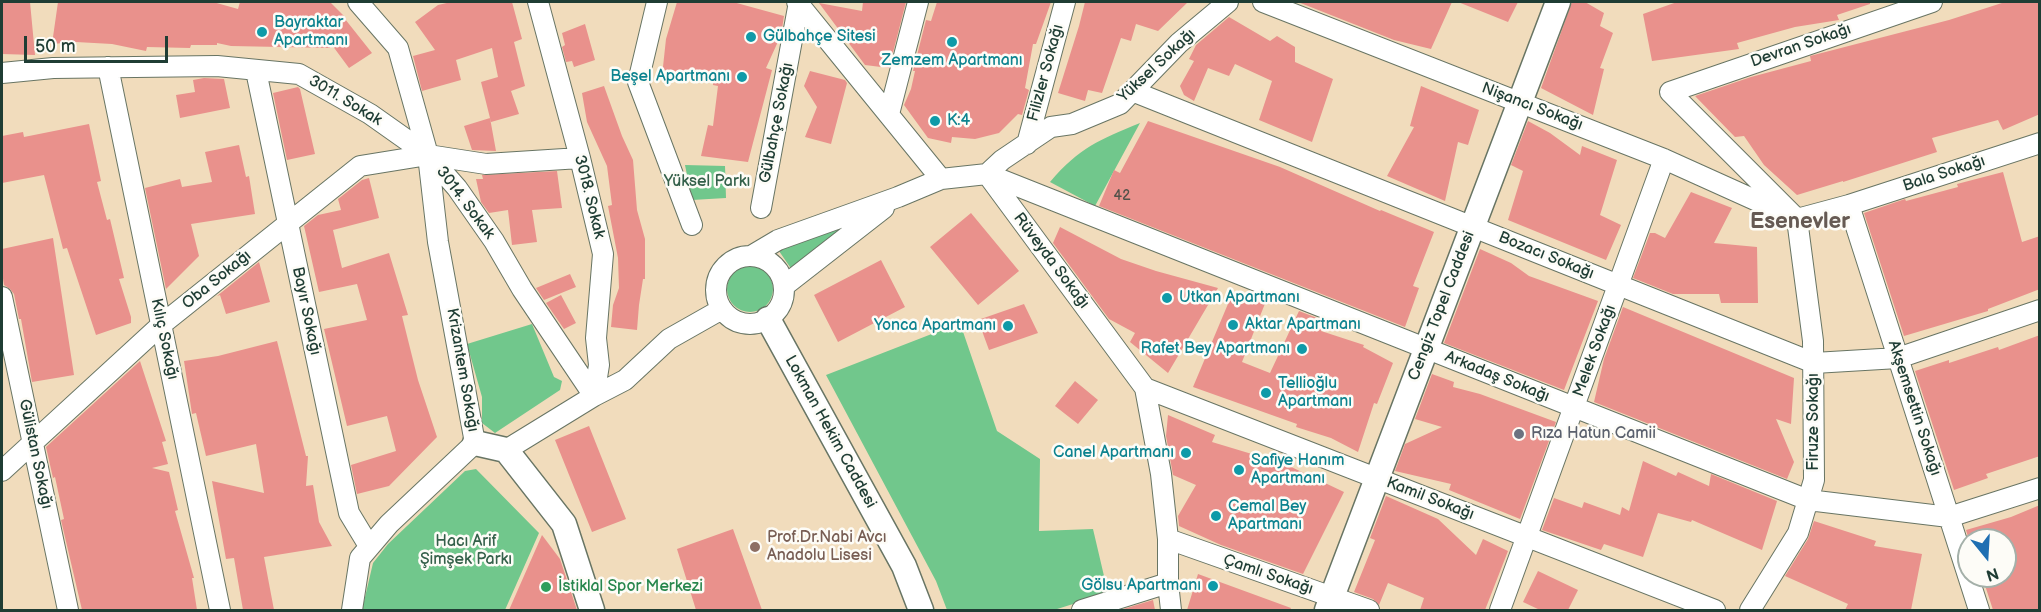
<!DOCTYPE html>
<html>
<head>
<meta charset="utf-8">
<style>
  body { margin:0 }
  #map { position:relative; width:2041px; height:612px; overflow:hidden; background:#f1dcbc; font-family:"Balsamiq Sans",sans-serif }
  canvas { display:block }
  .frame { position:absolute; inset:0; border:3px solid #1f3d34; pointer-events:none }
  .north { position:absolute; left:1957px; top:528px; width:60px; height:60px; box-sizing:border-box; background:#fdfcf7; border:2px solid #a4b0a9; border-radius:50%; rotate:162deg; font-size:16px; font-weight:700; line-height:24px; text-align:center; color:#1f3d34 }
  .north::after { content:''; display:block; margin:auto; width:21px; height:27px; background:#1f6fb2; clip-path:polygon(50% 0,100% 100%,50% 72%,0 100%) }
  .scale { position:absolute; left:24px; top:36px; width:144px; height:27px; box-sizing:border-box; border:3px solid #1f3d34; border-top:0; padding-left:8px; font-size:18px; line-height:21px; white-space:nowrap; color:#1f3d34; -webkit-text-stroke:4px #fdfcf7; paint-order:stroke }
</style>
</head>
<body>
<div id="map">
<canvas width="2041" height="612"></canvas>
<div class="frame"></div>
<div class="north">N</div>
<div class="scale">50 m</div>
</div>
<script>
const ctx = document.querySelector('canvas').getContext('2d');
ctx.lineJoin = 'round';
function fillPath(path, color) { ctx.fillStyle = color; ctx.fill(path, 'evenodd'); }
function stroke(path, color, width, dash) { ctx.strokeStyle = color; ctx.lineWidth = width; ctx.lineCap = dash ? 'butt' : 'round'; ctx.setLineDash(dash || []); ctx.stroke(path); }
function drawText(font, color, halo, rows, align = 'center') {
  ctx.font = font + ' "Balsamiq Sans",sans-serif'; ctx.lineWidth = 5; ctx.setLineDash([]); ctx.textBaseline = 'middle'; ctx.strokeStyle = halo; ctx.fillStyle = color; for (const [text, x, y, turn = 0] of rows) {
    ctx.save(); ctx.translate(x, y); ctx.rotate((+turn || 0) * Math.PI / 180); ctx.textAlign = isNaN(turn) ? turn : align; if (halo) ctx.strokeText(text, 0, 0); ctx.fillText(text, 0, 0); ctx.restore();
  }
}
fillPath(new Path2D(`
  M1140 123 1095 206 1050 182C1080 147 1099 140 1140 123Z
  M685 165 725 166 726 198 692 200Z
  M857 219 792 270 779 251 788 244Z
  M727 289a23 23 0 1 1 46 0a23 23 0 1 1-46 0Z
  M960 323 997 431 1040 459 1039 531 1093 529 1108 593 1054 610H947L936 581 826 375Z
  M532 324 554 377 562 381 560 390 495 433 482 423V397L467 344Z
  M476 469 539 533 505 610H362L373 563 388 544 465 471Z`), '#71c78c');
fillPath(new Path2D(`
  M2 2H30L35 55 2 54Z
  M58 2H213L238 9 240 2H330L346 18 345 19 372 53 349 68 332 45 330 48 231 46 217 43V45H191L190 48 147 47 146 51 112 44 76 42 52 44Z
  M451 2H512L522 39 514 42 525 86 511 91 519 114 491 122 481 82 498 77 492 48 456 60 461 80 422 91 413 56 435 50 415 22 438 5Z
  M677 2H733L784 16 781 35 766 68 772 70 748 162 701 156 708 125 713 126 718 86 713 85V82L662 76 666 39Z
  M863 2H906L889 68 865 65 819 3 862 11Z
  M937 2H1051L1036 44H1033L1025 88 1029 90 1022 115 1018 114 999 133 975 139 952 137 951 143 928 138 904 105 911 89 915 71H913L926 20 931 21Z
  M1085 2H1188L1158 31 1136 24 1131 41 1121 38 1102 93 1088 90 1085 101 1058 93 1079 26Z
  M1298 2H1452L1431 49 1394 40Z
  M1458 2H1518L1508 22Z
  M1572 2H1585L1604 13 1600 26 1613 33 1600 68 1604 69 1593 115 1541 88Z
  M1677 2H1870V4L1837 15 1839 20 1795 27 1737 43 1739 49 1652 61 1643 14Z
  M2005 2H2040V114L2003 130 1998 120 1932 138 1937 152 1843 182V181L1797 195 1764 165 1744 136 1735 137 1695 96 1751 77 1811 61 1810 56 1949 20Z
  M1229 17 1270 41 1277 36 1295 47V62L1333 79 1312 142 1259 120 1272 81 1235 64 1229 76 1208 68 1194 101 1184 95 1180 86 1194 61 1189 59 1196 45Z
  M585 24 595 60 574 67 572 61 566 62 562 47 565 45 562 33Z
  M810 71 845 80 847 83 831 144 805 137 817 107 804 86Z
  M204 78 224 79 230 108 180 118 176 95 195 92 193 80Z
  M604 86 622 136 633 160 637 210 645 239V279H643L639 305 637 330 611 327 613 305 619 288 618 258 608 206 612 205 607 166 587 122 582 93Z
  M1421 86 1479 110 1468 145 1458 142 1445 201 1387 176 1414 127 1410 126Z
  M298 87 300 89 315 154 287 160 273 93Z
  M490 118 496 151 472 150 464 126Z
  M1148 121 1280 167 1380 211 1381 210 1434 232 1413 286 1419 288 1405 327 1099 206 1114 170 1120 173Z
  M1528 121 1550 133 1580 155 1582 146 1617 160 1600 215 1621 225 1606 260 1508 220 1523 171 1511 165Z
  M89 124 101 181 97 182 107 220 110 219 124 278 119 279 131 317V323L96 335 67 248 63 249 44 175 2 183V136L23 132 24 137Z
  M239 145 246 177 249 176 255 214 191 224 199 256 166 289 145 188 180 179 182 187 212 182 205 152Z
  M557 171 562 208 532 210 537 242 512 245 508 210 489 213 481 202 476 179H483L482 175Z
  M2003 172 2022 242 2040 236V289L1988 309V311L1904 336 1864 213 1905 199 1906 201 1958 187 1957 184Z
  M369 178 379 218 333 230 342 268 389 253 408 315 402 316 418 380 437 437 389 486 357 494 351 465 396 451 387 416 347 426 324 329 367 320 357 284 319 292 304 226 318 215 341 210 338 199 362 180Z
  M1691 192 1732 208 1714 243 1757 247 1758 303H1721L1719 294H1673L1633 278 1650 233H1655L1665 238Z
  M971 213 1019 271 978 305 930 247Z
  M1060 227 1121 259 1156 271 1218 288 1168 373 1130 342 1135 333 1109 319 1053 243Z
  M53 238 74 375 32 382 21 319H19L14 294 10 289 4 285 2 272V249Z
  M1480 249 1511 263 1529 276 1598 301 1564 390 1444 343Z
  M881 260 905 307 838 342 814 295Z
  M259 262 270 302 226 314 220 295 217 296Z
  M570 274 576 287 544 300 536 288Z
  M1233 292 1266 301 1242 362 1270 373 1299 311 1325 321 1321 331 1364 345 1363 347 1393 363 1377 404 1374 403 1358 452 1331 438 1296 427 1297 424 1193 387Z
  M561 295 576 323 564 329 546 303Z
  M1024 304 1038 333 989 350 978 320Z
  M1623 307 1794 378 1791 424 1776 419 1794 462 1787 479 1594 402 1604 359Z
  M2040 335V456L1986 474 1988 478 1954 490 1915 371 1949 360V363L1998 347 1999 350Z
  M277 341 306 456H308L306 486 313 485 319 522 332 546 264 557 274 610H243L234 558 226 559 212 481 264 493 256 444 206 456 196 413 192 414 184 361 218 356Z
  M140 361 166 441 162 442 168 464 152 468 169 472 178 510 175 511 194 578H192L197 610H82L61 520 64 519 55 477 53 478 46 447Z
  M1432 374 1454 382 1453 387 1480 394 1556 422 1520 519 1449 490 1451 484 1395 471 1405 444 1442 427 1415 419Z
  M1075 381 1098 400 1078 424 1055 406Z
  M1168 415 1215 435 1212 442 1285 464 1344 492 1303 574 1221 545 1179 526 1178 516 1196 485 1173 475 1166 436Z
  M589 426 626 519 592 532 555 440Z
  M1643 461 1676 476 1678 472 1709 486 1711 474 1777 501 1762 550 1692 520 1691 522 1658 513 1643 557 1604 544 1601 550 1542 530 1554 498 1582 508 1584 502 1620 515 1622 507 1629 511Z
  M1386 496 1438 519 1476 555 1483 539 1508 551 1485 610H1420L1424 598 1388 583 1379 605 1373 599 1354 592 1375 540 1370 538Z
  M2040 505V610H1993L1982 576H2005V540H1969L1966 530 2011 517Z
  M1814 521 1876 541 1874 546 1922 554 1911 610H1845L1848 604 1785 576 1808 539Z
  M733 529 762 610H696L677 549Z
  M542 535 560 559 577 610H509Z
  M1538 571 1578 590 1568 610H1540L1523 602Z
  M1198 574 1291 608 1290 610H1187Z
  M1153 600 1155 610H1120Z`), '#e9918c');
const minor = new Path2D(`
  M358 2 398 48 428 155 457 188 494 241 522 289 594 396
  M538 2 580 158 603 254 596 338 599 365 594 396
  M657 2 638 82 692 225
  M797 2 941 179
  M1228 2 1179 43 1120 104 1072 124 1051 127 1002 160 987 174 1808 500 1949 517 2040 488
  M1263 2 1664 159 1786 214
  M108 67 220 610
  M256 71 349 513 369 546
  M2 73 53 68 217 66 299 74 370 114 428 155
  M1132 91 1814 363 1898 358 2040 310
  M889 114 918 2
  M1027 144 1065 2
  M1849 205 1979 610
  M761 208 799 2
  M1797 219 1849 205 2040 143
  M751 256 778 240 898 197 941 179 987 174 1145 388 1161 474 1168 539V583L1171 610
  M716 290a34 34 0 1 1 68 0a34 34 0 1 1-68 0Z
  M784 286 884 208
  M2 297 68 610
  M1145 388 1715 610
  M506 450 594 396 625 380 669 339 722 309
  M2 471 161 325 360 166 428 155 486 164 580 158
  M1168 539 1369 610
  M352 610 360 558 389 524 475 443 438 242 428 155
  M1082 610 1168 583
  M1500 610 1664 159
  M1750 610 1798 533 1814 480 1813 341 1797 219 1670 92 1932 2`);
const tertiary = new Path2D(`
  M768 319 904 566 921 610
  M475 443 506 450 564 524 592 610
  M1327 610 1558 2`);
stroke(minor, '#687564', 22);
stroke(tertiary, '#687564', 27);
stroke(minor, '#fff', 20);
stroke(tertiary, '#fff', 24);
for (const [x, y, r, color] of [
  [262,32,6,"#0f9aa8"],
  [751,37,6,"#0f9aa8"],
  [952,42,6,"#0f9aa8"],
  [742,77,6,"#0f9aa8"],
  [935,121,6,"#0f9aa8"],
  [1167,298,6,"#0f9aa8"],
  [1233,325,6,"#0f9aa8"],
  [1008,326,6,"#0f9aa8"],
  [1302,349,6,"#0f9aa8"],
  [1266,393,6,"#0f9aa8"],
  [1519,434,6,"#6b7280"],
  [1186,453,6,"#0f9aa8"],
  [1239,470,6,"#0f9aa8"],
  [1216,516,6,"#0f9aa8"],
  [755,547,6,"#8d6e63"],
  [1213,586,6,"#0f9aa8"],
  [546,587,6,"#2e9e5b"]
]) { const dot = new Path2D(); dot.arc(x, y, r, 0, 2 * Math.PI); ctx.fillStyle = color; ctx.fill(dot); stroke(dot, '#fdfcf7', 2); }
drawText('14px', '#52524a', null, [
  ["42",1122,196]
]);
drawText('16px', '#0d838f', '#fdfcf7', [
  ["Bayraktar",274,23],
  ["Apartmanı",274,41],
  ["Gülbahçe Sitesi",763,37],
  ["Zemzem Apartmanı",952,61,"center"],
  ["Beşel Apartmanı",730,77,"right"],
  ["K:4",947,121],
  ["Utkan Apartmanı",1179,298],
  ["Aktar Apartmanı",1245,325],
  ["Yonca Apartmanı",996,326,"right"],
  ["Rafet Bey Apartmanı",1290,349,"right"],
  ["Tellioğlu",1278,384],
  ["Apartmanı",1278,402],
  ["Canel Apartmanı",1174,453,"right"],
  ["Safiye Hanım",1251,461],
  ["Apartmanı",1251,479],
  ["Cemal Bey",1228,507],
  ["Apartmanı",1228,525],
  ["Gölsu Apartmanı",1201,586,"right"]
], 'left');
drawText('16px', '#1f3d34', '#fdfcf7', [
  ["Devran Sokağı",1801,46,-19],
  ["Yüksel Sokağı",1157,66,-43],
  ["Filizler Sokağı",1046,73,-75],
  ["3011. Sokak",345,101,31],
  ["Nişancı Sokağı",1532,107,21],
  ["Gülbahçe Sokağı",777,123,-79],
  ["Bala Sokağı",1944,174,-18],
  ["3018. Sokak",589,197,76],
  ["3014. Sokak",465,203,53],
  ["Bozacı Sokağı",1546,256,22],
  ["Rüveyda Sokağı",1051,261,53],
  ["Oba Sokağı",217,280,-39],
  ["Cengiz Topel Caddesi",1442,306,-69],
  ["Bayır Sokağı",306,311,78],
  ["Kılıç Sokağı",164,339,78],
  ["Melek Sokağı",1595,351,-70],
  ["Krizantem Sokağı",462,370,80],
  ["Arkadaş Sokağı",1497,377,22],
  ["Akşemsettin Sokağı",1914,408,72],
  ["Firuze Sokağı",1814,422,-90],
  ["Lokman Hekim Caddesi",830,432,61],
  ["Gülistan Sokağı",35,454,78],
  ["Kamil Sokağı",1430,499,21],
  ["Çamlı Sokağı",1268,575,19]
]);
drawText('16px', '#34604a', '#fdfcf7', [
  ["Yüksel Parkı",707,182],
  ["Hacı Arif",466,542],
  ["Şimşek Parkı",466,560]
]);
drawText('16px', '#5b616d', '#fdfcf7', [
  ["Rıza Hatun Camii",1531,434]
], 'left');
drawText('16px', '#785e54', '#fdfcf7', [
  ["Prof.Dr.Nabi Avcı",767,538],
  ["Anadolu Lisesi",767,556]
], 'left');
drawText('16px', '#27864d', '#fdfcf7', [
  ["İstiklal Spor Merkezi",558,587]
], 'left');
drawText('bold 22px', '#665a53', '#fdfcf7', [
  ["Esenevler",1800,222]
]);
</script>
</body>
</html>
